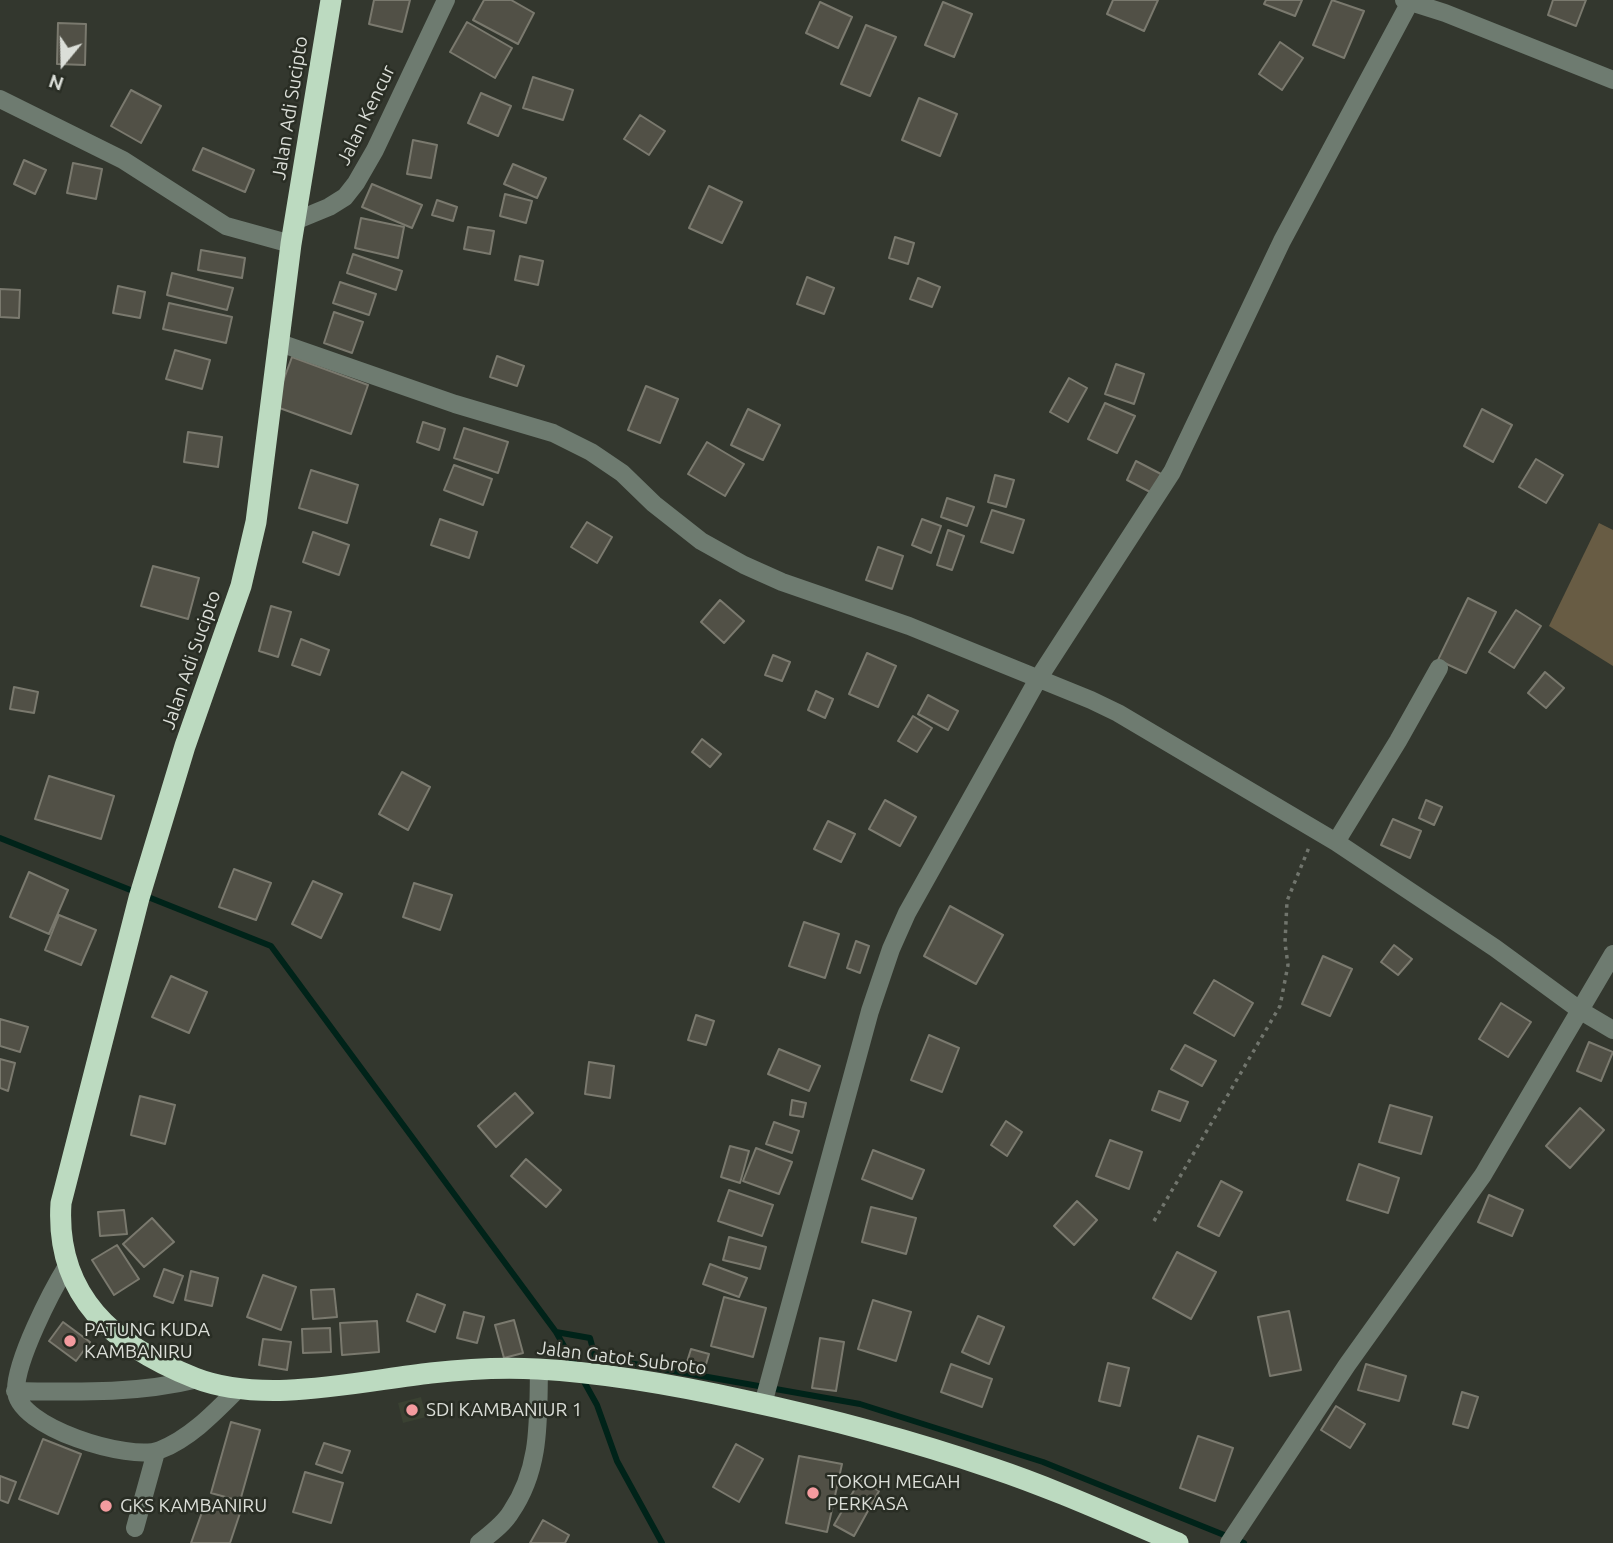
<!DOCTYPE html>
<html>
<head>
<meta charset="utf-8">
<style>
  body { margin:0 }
  #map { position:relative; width:1613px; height:1543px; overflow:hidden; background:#33372e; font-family:Ubuntu,sans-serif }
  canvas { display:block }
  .north { position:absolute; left:28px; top:28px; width:70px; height:70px; -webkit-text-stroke:5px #292d24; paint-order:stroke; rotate:199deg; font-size:19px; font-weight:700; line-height:28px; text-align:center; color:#dbded8 }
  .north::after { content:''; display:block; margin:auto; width:24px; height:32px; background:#dbded8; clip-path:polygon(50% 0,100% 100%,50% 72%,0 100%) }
</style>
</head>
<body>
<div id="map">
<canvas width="1613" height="1543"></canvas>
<div class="north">N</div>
</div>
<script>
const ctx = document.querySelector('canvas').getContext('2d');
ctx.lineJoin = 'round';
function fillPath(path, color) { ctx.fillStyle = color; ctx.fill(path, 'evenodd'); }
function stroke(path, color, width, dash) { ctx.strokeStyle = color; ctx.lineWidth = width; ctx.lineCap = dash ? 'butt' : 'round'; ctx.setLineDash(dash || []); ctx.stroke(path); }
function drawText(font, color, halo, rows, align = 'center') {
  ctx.font = font + ' Ubuntu,sans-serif'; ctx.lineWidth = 5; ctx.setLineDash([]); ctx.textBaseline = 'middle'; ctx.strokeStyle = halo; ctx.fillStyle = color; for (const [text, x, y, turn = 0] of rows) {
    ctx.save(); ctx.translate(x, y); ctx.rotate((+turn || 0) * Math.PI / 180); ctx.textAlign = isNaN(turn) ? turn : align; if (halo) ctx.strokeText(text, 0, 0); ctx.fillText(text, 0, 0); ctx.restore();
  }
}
fillPath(new Path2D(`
  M421 1397 426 1417 403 1423 398 1403Z`), '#3a4132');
fillPath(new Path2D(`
  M1599 523 1613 530V666L1549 626Z`), '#685c44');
stroke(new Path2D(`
  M0 838 271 946 556 1332 577 1369
  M556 1332 590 1338 595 1357 860 1404 1043 1462 1244 1543
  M582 1378 597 1405 617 1461 662 1543`), '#002319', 6);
const building = new Path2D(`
  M374 0H410L402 32 369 24Z
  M484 0H511L534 13 518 44 473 20Z
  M1113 0H1158L1144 31 1107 14Z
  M1266 0H1302L1295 16 1264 4Z
  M1332 0 1364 11 1344 58 1313 45Z
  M1553 0H1586L1576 26 1548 15Z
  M820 2 852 17 838 48 806 33Z
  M943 2 972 14 954 57 925 45Z
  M467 22 512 48 495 78 450 52Z
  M58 23 86 24 85 65 57 64Z
  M866 25 896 37 870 96 841 84Z
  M1280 42 1303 58 1282 90 1259 74Z
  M533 77 573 90 563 120 523 108Z
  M131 90 161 106 141 143 111 126Z
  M481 93 511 106 498 136 468 123Z
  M919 98 957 114 940 156 902 140Z
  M640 115 665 131 649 155 624 139Z
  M413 140 437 145 431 178 407 174Z
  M203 148 254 170 245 192 193 170Z
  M24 160 46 170 35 194 14 184Z
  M73 163 102 169 96 199 67 193Z
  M513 164 546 178 537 198 504 184Z
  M372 184 422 205 412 228 362 207Z
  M709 186 742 202 722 243 689 228Z
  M505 194 532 201 526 223 500 216Z
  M437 200 457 207 453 221 432 215Z
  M361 218 404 227 398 258 355 248Z
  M468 227 494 231 490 254 464 249Z
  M895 237 914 243 908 264 889 258Z
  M201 250 245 258 242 278 198 270Z
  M353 254 402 271 396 290 347 273Z
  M520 256 543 261 538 285 515 280Z
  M172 273 233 288 227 310 167 295Z
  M807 277 834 288 824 314 797 304Z
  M918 278 940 287 932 307 910 299Z
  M340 282 376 294 369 315 333 303Z
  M118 286 145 292 140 318 113 313Z
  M0 289 20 290 19 318 0 317Z
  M169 303 232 317 226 343 163 329Z
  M334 312 363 322 352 353 324 343Z
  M175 350 210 360 202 389 166 379Z
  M497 356 524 366 517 386 490 377Z
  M292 357 368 385 351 434 274 406Z
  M1116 364 1144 374 1134 404 1105 394Z
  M1069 378 1087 388 1068 422 1050 412Z
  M646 386 678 399 660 443 628 430Z
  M1105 403 1135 416 1117 453 1088 439Z
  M748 409 780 425 763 460 731 445Z
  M1482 409 1512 425 1493 462 1464 446Z
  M423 422 445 429 439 450 417 442Z
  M464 428 508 442 498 473 454 458Z
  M188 432 222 437 218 467 184 462Z
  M707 442 744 464 725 496 688 474Z
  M1536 459 1563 475 1546 503 1519 487Z
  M1136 461 1161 474 1152 493 1127 480Z
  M454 465 492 479 483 505 444 490Z
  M311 470 358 485 347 523 299 508Z
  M995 475 1014 480 1006 507 988 502Z
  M947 498 974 507 967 526 941 517Z
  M992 510 1024 520 1013 553 981 542Z
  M440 519 477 532 469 558 431 545Z
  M922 519 941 526 931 553 912 545Z
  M587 522 612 537 597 563 571 547Z
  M948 530 964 536 952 570 937 565Z
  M313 532 349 545 339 575 303 562Z
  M878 547 903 556 892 589 866 580Z
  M153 566 199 578 188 619 141 606Z
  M1468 598 1496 612 1466 673 1438 660Z
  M720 600 744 621 724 643 701 622Z
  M271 606 291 612 278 657 259 651Z
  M1516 610 1541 626 1514 668 1489 652Z
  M301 639 329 650 320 675 292 665Z
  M867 653 896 666 878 707 849 694Z
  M773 655 790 662 782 681 765 675Z
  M1545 672 1564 688 1546 708 1528 693Z
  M14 687 38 692 34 713 10 709Z
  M816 691 833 699 825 718 808 710Z
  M928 695 958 711 948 730 918 714Z
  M913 716 932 728 917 752 898 741Z
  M702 739 721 754 710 767 692 752Z
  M402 772 430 787 408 830 379 814Z
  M49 776 114 796 101 839 35 819Z
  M885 800 916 817 900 846 869 829Z
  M1426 800 1442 807 1434 825 1419 818Z
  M1393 819 1421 831 1410 858 1381 845Z
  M828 821 855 834 841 862 814 849Z
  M234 869 271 883 256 920 219 907Z
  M29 872 68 890 49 934 10 917Z
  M313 881 342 894 321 938 292 924Z
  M414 883 452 895 440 930 403 917Z
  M950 906 1003 935 976 984 924 956Z
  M59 915 96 930 81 965 45 950Z
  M804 922 839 934 825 978 789 966Z
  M856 941 869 946 860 973 847 968Z
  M1394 945 1412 959 1398 975 1381 962Z
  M1323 956 1352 969 1330 1016 1302 1004Z
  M171 976 207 992 189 1033 152 1017Z
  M1214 980 1253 1003 1234 1036 1194 1013Z
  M1501 1003 1531 1022 1508 1057 1479 1039Z
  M696 1015 714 1021 706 1045 688 1040Z
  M0 1019 28 1027 20 1052 0 1046Z
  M929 1035 959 1048 942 1092 911 1080Z
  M1589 1042 1613 1052 1601 1081 1577 1071Z
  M1185 1045 1216 1061 1202 1086 1171 1069Z
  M779 1049 820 1066 809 1091 768 1074Z
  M0 1059 15 1063 8 1091 0 1088Z
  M589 1062 614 1066 610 1098 585 1094Z
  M1159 1091 1188 1102 1180 1121 1152 1110Z
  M515 1093 533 1113 496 1147 478 1126Z
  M140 1096 175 1105 165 1144 131 1135Z
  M792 1100 806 1103 803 1117 790 1115Z
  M1390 1105 1432 1117 1421 1154 1379 1142Z
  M1580 1108 1604 1130 1570 1168 1546 1146Z
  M1006 1121 1022 1132 1007 1156 991 1145Z
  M774 1122 799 1131 792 1153 766 1144Z
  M1110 1140 1142 1152 1129 1189 1096 1176Z
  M730 1146 749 1151 740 1183 721 1177Z
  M756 1148 792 1162 779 1194 743 1181Z
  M873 1150 924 1170 912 1199 862 1179Z
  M526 1159 561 1190 546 1207 511 1176Z
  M1359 1164 1399 1178 1388 1213 1347 1200Z
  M1221 1181 1242 1192 1219 1236 1198 1226Z
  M729 1190 773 1205 762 1236 718 1221Z
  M1489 1195 1523 1210 1512 1236 1478 1222Z
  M1077 1201 1097 1220 1074 1245 1054 1226Z
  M871 1207 916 1218 906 1254 862 1242Z
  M124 1210 127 1234 100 1236 98 1212Z
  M152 1218 174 1242 144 1267 123 1244Z
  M729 1237 766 1247 760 1269 723 1260Z
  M117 1245 139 1279 114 1295 92 1260Z
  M1177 1252 1216 1272 1191 1319 1153 1298Z
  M710 1264 747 1278 739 1297 703 1284Z
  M164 1269 183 1276 173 1303 154 1296Z
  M191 1271 218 1278 212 1306 185 1300Z
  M263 1275 296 1287 281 1330 247 1317Z
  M334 1289 337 1317 313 1319 311 1290Z
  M417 1294 445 1305 435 1332 407 1321Z
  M724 1297 766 1308 753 1357 711 1346Z
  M873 1300 911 1312 896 1361 858 1349Z
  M1289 1311 1301 1370 1270 1376 1258 1317Z
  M464 1312 484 1317 477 1343 457 1338Z
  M978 1316 1004 1327 989 1364 962 1352Z
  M514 1320 523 1353 504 1358 495 1325Z
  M377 1321 379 1352 342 1355 340 1323Z
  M63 1322 90 1342 76 1361 49 1341Z
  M330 1328 331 1352 303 1353 302 1329Z
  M820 1338 844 1342 836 1391 812 1388Z
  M263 1339 291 1342 287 1370 259 1365Z
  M691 1349 709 1354 704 1371 686 1365Z
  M1108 1363 1129 1368 1120 1406 1099 1401Z
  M951 1364 992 1379 982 1407 941 1392Z
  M1366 1364 1406 1376 1399 1401 1358 1390Z
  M1462 1392 1478 1397 1468 1428 1453 1424Z
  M1336 1406 1365 1424 1350 1448 1321 1430Z
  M231 1422 260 1430 240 1501 211 1493Z
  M1198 1436 1233 1448 1215 1501 1180 1488Z
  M43 1439 81 1454 58 1514 19 1499Z
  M324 1443 350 1451 342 1473 316 1464Z
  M736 1444 763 1459 739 1502 713 1487Z
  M799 1456 842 1464 827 1532 786 1523Z
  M305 1472 343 1483 331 1523 293 1512Z
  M0 1476 16 1482 8 1503 0 1500Z
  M860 1480 879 1491 854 1536 834 1525Z
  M206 1501 240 1513 230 1543H191Z
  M543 1520 569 1535 565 1543H530Z`);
fillPath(building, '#515046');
stroke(building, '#7a796e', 2);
stroke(new Path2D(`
  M1154 1221 1280 1006 1288 965 1285 943 1287 901 1310 845`), '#71756d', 3.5, [3.5, 5]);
stroke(new Path2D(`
  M1404 0 1445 13 1613 80
  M0 99 123 160 226 226 291 244
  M295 221 329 207 345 197 356 183 375 150 446 0
  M277 342 455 404 553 433 591 452 622 473 654 504 701 541 744 565 782 582 909 626 1091 700 1118 713 1336 842 1495 948 1581 1011 1613 1030
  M1336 842 1398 741 1439 668
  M67 1266C51 1292 16 1360 16 1390 16 1427 130 1462 160 1450 191 1438 216 1411 239 1388
  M15 1391C77 1392 137 1394 198 1379
  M763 1404 870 1011 891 949 907 913 1038 679 1172 472 1282 241 1410 2
  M135 1528 156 1452
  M479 1543C490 1534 504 1524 511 1512 541 1468 538 1420 539 1369
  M1229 1543 1347 1365 1483 1175 1613 954`), '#6e7b70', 18);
stroke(new Path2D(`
  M331 0 291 244 256 522 241 586 185 746 139 898 61 1203C55 1296 114 1346 195 1378 264 1405 360 1381 431 1373 466 1369 503 1367 538 1369 607 1373 675 1385 743 1400 827 1418 910 1440 992 1468 1055 1489 1116 1517 1178 1543`), '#bcdac0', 21);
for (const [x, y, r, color] of [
  [70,1341,7,"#f49b9f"],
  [412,1410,7,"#f49b9f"],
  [813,1493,7,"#f49b9f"],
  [106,1506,7,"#f49b9f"]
]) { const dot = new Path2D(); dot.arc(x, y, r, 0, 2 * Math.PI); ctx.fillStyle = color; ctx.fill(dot); stroke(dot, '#292d24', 2.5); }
drawText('19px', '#dbded8', '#292d24', [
  ["Jalan Adi Sucipto",290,108,-81],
  ["Jalan Kencur",366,115,-64],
  ["Jalan Adi Sucipto",191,660,-71],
  ["Jalan Gatot Subroto",622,1358,7]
]);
drawText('19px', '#dbded8', '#292d24', [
  ["PATUNG KUDA",84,1330],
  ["KAMBANIRU",84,1352],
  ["SDI KAMBANIUR 1",426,1410],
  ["TOKOH MEGAH",827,1482],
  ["PERKASA",827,1504],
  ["GKS KAMBANIRU",120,1506]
], 'left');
</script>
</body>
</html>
